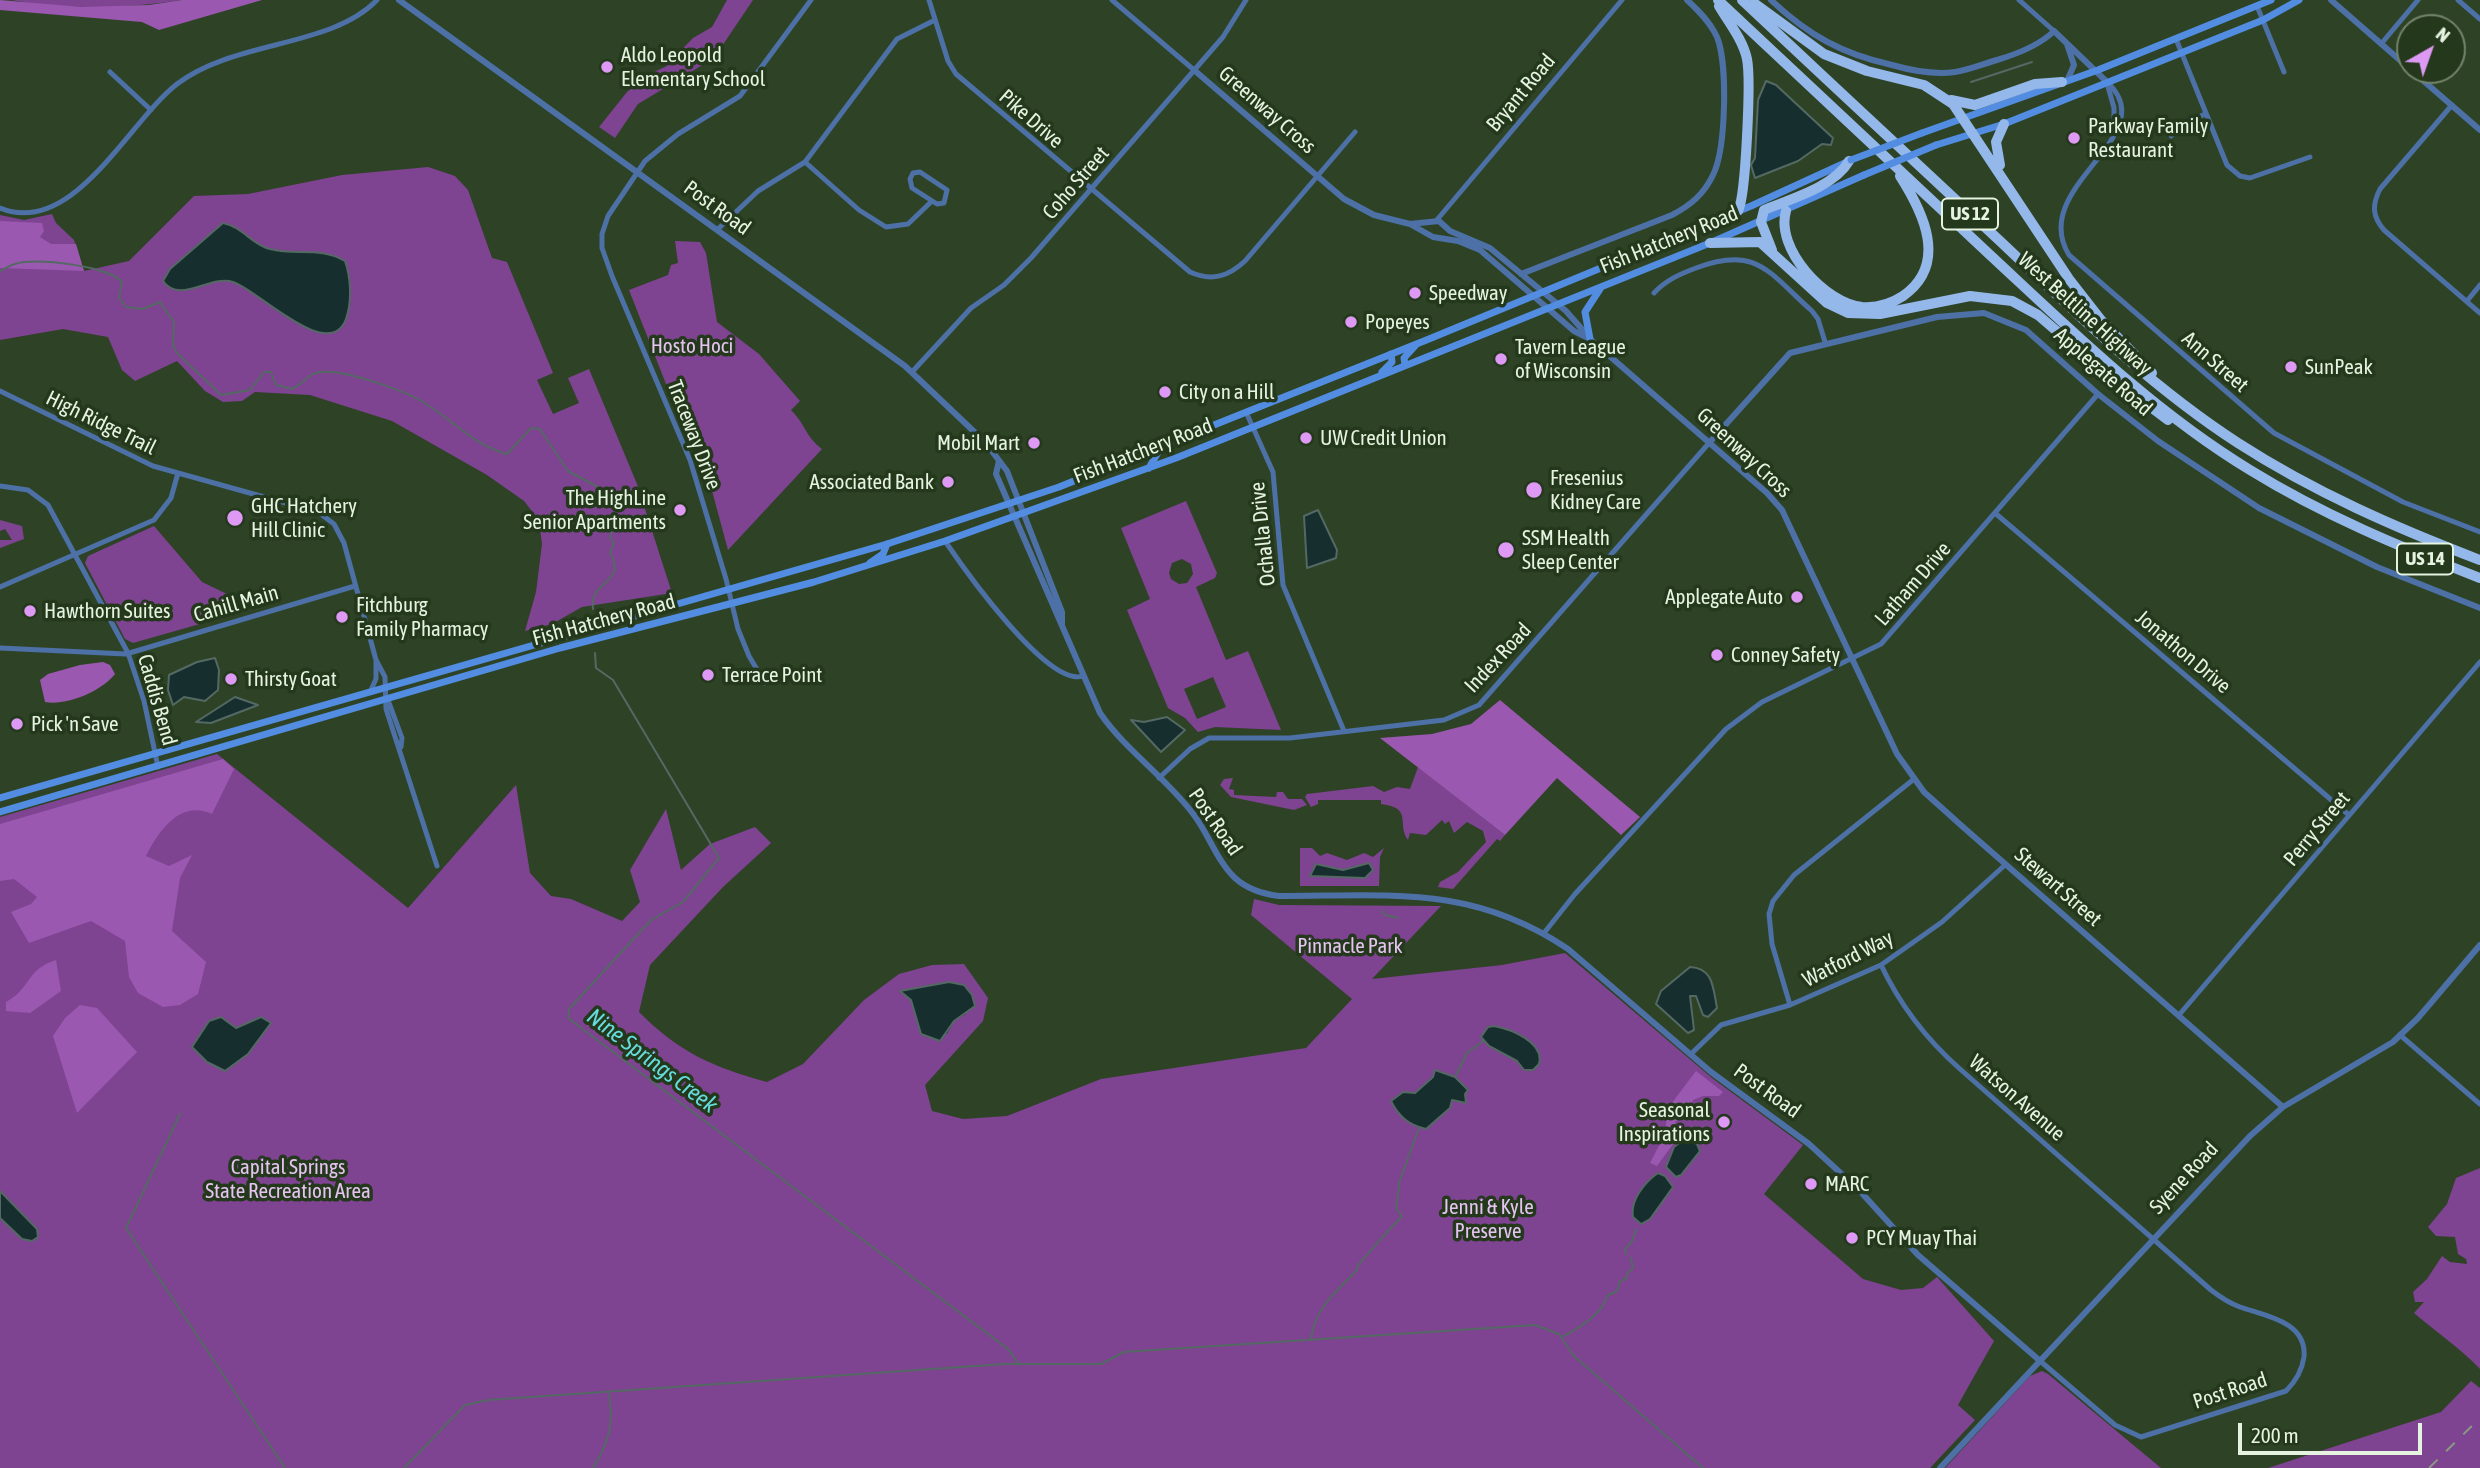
<!DOCTYPE html>
<html>
<head>
<meta charset="utf-8">
<style>
  body { margin:0 }
  #map { position:relative; width:2480px; height:1468px; overflow:hidden; background:#2e4326; font-family:"Asap Condensed",sans-serif }
  canvas { display:block }
  .north { position:absolute; left:2396px; top:14px; width:70px; height:70px; box-sizing:border-box; background:#24381c; border:2px solid #72836b; border-radius:50%; rotate:40deg; font-size:19px; font-weight:700; line-height:28px; text-align:center; color:#e6f3e1 }
  .north::after { content:''; display:block; margin:auto; width:24px; height:32px; background:#dd99f3; clip-path:polygon(50% 0,100% 100%,50% 72%,0 100%) }
  .scale { position:absolute; left:2238px; top:1423px; width:184px; height:32px; box-sizing:border-box; border:4px solid #e6f3e1; border-top:0; padding-left:9px; font-size:21px; line-height:24px; white-space:nowrap; color:#e6f3e1; -webkit-text-stroke:5px #24381c; paint-order:stroke }
</style>
</head>
<body>
<div id="map">
<canvas width="2480" height="1468"></canvas>
<div class="north">N</div>
<div class="scale">200 m</div>
</div>
<script>
const ctx = document.querySelector('canvas').getContext('2d');
ctx.lineJoin = 'round';
function fillPath(path, color) { ctx.fillStyle = color; ctx.fill(path, 'evenodd'); }
function stroke(path, color, width, dash) { ctx.strokeStyle = color; ctx.lineWidth = width; ctx.lineCap = dash ? 'butt' : 'round'; ctx.setLineDash(dash || []); ctx.stroke(path); }
function drawText(font, color, halo, rows, align = 'center') {
  ctx.font = font + ' "Asap Condensed",sans-serif'; ctx.lineWidth = 7; ctx.setLineDash([]); ctx.textBaseline = 'middle'; ctx.strokeStyle = halo; ctx.fillStyle = color; for (const [text, x, y, turn = 0] of rows) {
    ctx.save(); ctx.translate(x, y); ctx.rotate((+turn || 0) * Math.PI / 180); ctx.textAlign = isNaN(turn) ? turn : align; if (halo) ctx.strokeText(text, 0, 0); ctx.fillText(text, 0, 0); ctx.restore();
  }
}
fillPath(new Path2D(`
  M11 0H182C126 9 68 10 11 0Z
  M727 0H753L714 58 638 104 615 138 599 127 627 92 645 76 665 67 693 38 712 27Z
  M428 167 455 176 468 190 492 258 507 262 553 373 537 380 553 414 579 403 568 378 589 369 637 484 672 593 582 607 552 624 525 631 536 592 542 544 539 520 524 501 487 475 392 421 310 395 255 392 242 401 223 402 205 391 177 361 135 381 122 370 108 337 63 329 0 340V215L24 220 52 214 56 223 74 240 84 271 129 261 194 196 248 194 342 175Z
  M675 241 700 242 706 253 717 322 759 354 800 401 791 410C806 425 805 436 822 449L728 550 704 461 666 384 629 290 668 275 671 265 678 263Z
  M1186 501 1217 573 1215 578 1196 587 1226 660 1248 651 1281 730 1215 727 1198 732 1185 718 1168 708 1127 610 1150 599 1121 528ZM1182 559 1191 564 1193 574 1187 583 1179 584 1171 579 1169 573 1172 563ZM1213 677 1226 707 1197 719 1184 689Z
  M0 520 22 526 24 539 0 548V540H12L5 529 0 531Z
  M154 526 202 582 227 594 235 614 133 643 125 639 85 563 88 556Z
  M217 754 408 908 516 785 530 873 551 896 571 899 622 921 640 902 630 870 666 809 681 870 710 844 755 827 771 843 723 887 650 965 639 1012C679 1052 712 1067 767 1082L803 1064 864 1000 899 974 932 965 964 964 988 998 983 1021 925 1085 932 1111 963 1119 1007 1116 1101 1079 1306 1048 1352 999 1251 915 1254 899 1279 905 1441 906 1372 979 1502 965 1565 953 1712 1078 1803 1145 1764 1194 1863 1279 1901 1290 1923 1288 1937 1277 1994 1341 1958 1405 1975 1420 1930 1468H0V817ZM928 986 966 1014 954 1021 947 1034H921L911 1000 901 991Z
  M1418 767 1505 835 1500 841 1497 839 1453 889 1438 887 1440 882 1458 872 1486 842 1483 831 1467 822 1454 833 1449 821 1445 824 1442 820 1426 835 1410 833 1408 840C1396 824 1414 808 1381 804V800H1318V804L1311 807 1305 797 1307 794 1373 786 1384 792 1397 787 1410 789Z
  M1233 778 1229 789 1234 790V795L1276 797 1277 792H1283L1288 799H1302L1307 805 1294 810 1231 797 1220 785 1224 779Z
  M1300 848H1312L1320 856 1327 853 1347 860 1364 853 1373 857 1384 848 1380 857 1379 886H1300Z
  M2480 1168V1369C2460 1348 2436 1332 2414 1313L2424 1302H2415L2413 1292 2427 1279 2442 1256 2450 1262 2467 1264 2466 1259 2458 1254 2455 1237 2436 1236 2428 1227 2447 1204 2456 1178Z
  M2042 1371 2048 1374 2161 1468H1945L2030 1376Z
  M2471 1381 2480 1388V1468H2268L2441 1412Z`), '#7e4391');
fillPath(new Path2D(`
  M0 0 82 7 149 5 182 0H262L159 30 142 22 0 10Z
  M0 221 42 223 44 231 40 237 51 244H76L84 271 0 268Z
  M103 662 110 665 115 674C102 691 67 706 45 702L40 680 48 674 80 665Z
  M1500 700 1640 817 1621 835 1557 778 1505 835 1380 738 1432 734 1471 724Z
  M223 759 234 769 212 814C180 799 158 832 146 856L169 866 192 855 180 878 172 931 206 962 198 994 180 1005 163 1007 138 993 129 977 125 941 91 921 29 943 11 912 31 904 37 897 14 879 0 881V824Z
  M56 960 61 991 30 1013 6 1011V1002C32 988 25 970 56 960Z
  M80 1005 97 1008 137 1052 77 1113 53 1036 65 1018Z
  M1696 1071 1723 1092 1719 1096H1703L1693 1100 1687 1114 1675 1122 1679 1136 1657 1166 1650 1163 1665 1134 1668 1108Z`), '#9b58b0');
const water = new Path2D(`
  M1766 81 1776 85 1833 138 1831 145 1822 144 1798 161 1755 178 1751 165 1755 158 1758 100Z
  M223 223C243 227 252 245 270 249 296 256 320 246 345 261 351 278 352 302 346 319 329 364 257 289 233 282 211 274 180 305 163 281L170 269Z
  M1318 510 1337 550 1336 558 1307 568 1304 516Z
  M215 658 219 670 218 690 205 701 184 697 173 705 168 690 169 675 197 662Z
  M235 697 258 705 211 723 196 722Z
  M1167 717 1185 730 1161 752 1131 720 1144 722Z
  M1369 863 1373 870 1365 878 1310 876 1316 864 1343 870Z
  M1690 967C1713 968 1713 987 1717 1008L1708 1017 1703 1015 1696 996H1690L1694 1030 1688 1033 1656 1004 1661 991Z
  M949 982 964 985 972 995 975 1006 954 1021 940 1041 921 1034 911 1000 900 991Z
  M221 1017 236 1028 261 1017 271 1023 248 1054 225 1071 207 1062 192 1047 209 1021Z
  M1494 1026C1510 1029 1545 1042 1539 1064L1533 1070H1524L1517 1061 1489 1046 1481 1037 1488 1027Z
  M1435 1070 1455 1077 1468 1090 1465 1094 1466 1103 1452 1100 1450 1108 1426 1129C1409 1125 1399 1117 1391 1101L1403 1092 1415 1093 1433 1077Z
  M1686 1138 1697 1144 1700 1151 1681 1175 1676 1177 1666 1167 1674 1147Z
  M1658 1173 1665 1176 1673 1187 1650 1219 1641 1224 1633 1217C1630 1200 1645 1182 1658 1173Z
  M0 1191 37 1229 38 1237 32 1241 22 1239 0 1218Z`);
fillPath(water, '#162e2e');
stroke(water, '#546964', 2);
stroke(new Path2D(`
  M1971 82 2032 62
  M0 271C5 269 10 265 15 264 35 257 109 266 122 282L119 298 126 307 143 309 160 302 174 322 173 345 177 353 221 395 250 390 264 372H271L276 385 292 389C300 385 306 378 313 374 332 364 402 390 421 401 450 417 474 446 507 454L531 428 540 429 568 471 598 487 604 499 616 510 610 538 614 543 610 553C628 584 589 579 593 609
  M595 653 596 668 613 680 719 858 683 902 651 920 569 1009 568 1018 1008 1349 1018 1363
  M1382 911 1385 915 1398 918
  M1455 1077 1467 1053 1483 1041
  M180 1114 126 1228 285 1468
  M1626 1254 1625 1249 1633 1240 1636 1229
  M1564 1336C1579 1328 1603 1313 1607 1296L1617 1291 1620 1281 1626 1279 1628 1272 1633 1268 1631 1258
  M1311 1339C1315 1307 1337 1291 1357 1270L1358 1265C1373 1249 1387 1230 1402 1217L1396 1207 1400 1180 1419 1128
  M404 1468 465 1405 488 1400 1004 1364H1101L1124 1352 1535 1325 1559 1334 1574 1356 1703 1468
  M593 1468C609 1442 614 1424 609 1394`), '#546964', 2);
stroke(new Path2D(`
  M929 0 948 61 956 74 1190 272C1212 282 1229 276 1245 261L1355 132
  M1112 0 1194 70
  M2019 0 2054 31
  M2458 0 2480 19
  M2257 6 2284 72
  M2176 39 2227 165 2240 176 2250 178 2310 157
  M2381 44 2418 0
  M110 72 151 110
  M2107 82C2166 136 2027 186 2069 255L2274 433 2403 502 2480 532
  M2107 83 2114 108V132
  M2452 105 2380 189C2372 205 2372 216 2384 230L2480 313
  M2171 136 2179 127 2205 114
  M805 162 859 210 886 227 908 224 932 201
  M920 172 947 190 944 203 937 204 912 188 910 179 913 173Z
  M0 208C73 238 128 122 177 84 234 40 331 48 377 0
  M1436 221 1622 0
  M718 229 758 191 805 162 897 39 935 20
  M1654 293C1666 280 1680 274 1696 268 1757 245 1768 272 1812 311L1818 319 1825 342
  M2467 301 2480 285
  M912 372 971 308 1004 285 1031 258 1223 37 1246 0
  M0 391 153 466 318 512 334 524 344 543 376 660 385 677 386 709 437 866
  M1246 412 1273 472 1283 585 1344 731
  M0 486 28 490 48 505 128 653 144 701 158 767
  M1995 513 2349 815
  M945 541C964 569 1048 688 1083 676
  M0 587 154 520 171 498 178 473
  M0 648 126 654 355 586
  M765 683 749 656 738 629 726 579 690 460 612 276 602 248V234L608 216 645 161 678 134 740 96 811 0
  M371 690 376 679V660
  M388 700 402 738 401 747
  M1159 778 1190 749 1209 738H1290L1444 720 1479 705 1709 443
  M1544 933 1575 894 1726 729 1762 702 1881 644 2098 394
  M1881 965C1900 1005 1926 1039 1960 1069L2211 1290C2220 1297 2229 1303 2240 1307 2265 1316 2307 1321 2304 1357 2302 1371 2295 1382 2286 1391L2141 1437 2115 1425 2039 1360
  M1790 1005 1772 944 1769 914 1773 901 1794 875 1914 779
  M2179 1015 2480 662
  M2400 1035 2480 1104
  M1691 1054 1721 1025 1790 1005 1881 965 1942 922 2005 865`), '#4d71a6', 5);
stroke(new Path2D(`
  M399 0 905 366 985 442 1007 471 1062 612V624
  M1771 0C1808 35 1842 54 1892 65 1913 71 1933 75 1955 72 1969 70 1983 64 1997 60 2017 54 2039 46 2054 31L2107 82
  M2331 0 2410 69
  M1194 70 1344 199 1374 215 1410 224 1433 237 1458 241 1480 250 1574 331 1590 339 1767 493 1782 510 1897 754 1924 792 1963 827 2283 1107
  M2411 70 2480 130
  M2067 81 2074 65 2067 44
  M1410 224 1439 221 1450 231 1490 248 1566 311 1588 336
  M1521 274 1672 215C1691 205 1704 194 1713 175 1726 149 1728 64 1717 37 1710 22 1699 11 1687 0
  M1709 443 1790 353 1937 317 1984 313 2026 330 2098 394 2158 441 2259 508 2377 567 2480 608
  M999 461 996 474 1100 713C1126 751 1167 778 1194 815 1209 835 1217 861 1235 878 1247 889 1263 894 1279 896 1388 896 1472 884 1568 949L1711 1072 1809 1144 1859 1190 1918 1255 2039 1360
  M1940 1468 2250 1136 2283 1107 2393 1042 2418 1018 2480 945`), '#4d71a6', 6);
stroke(new Path2D(`
  M1922 133 2098 70 2271 0
  M1936 145 2004 124 2263 20 2299 0
  M1590 339 1585 312 1600 289
  M1405 365 1404 358 1415 346
  M1382 372 1392 362 1391 354
  M1149 468 1161 447
  M870 563 883 554 887 544
  M0 798 887 544 1059 487 1429 339 1751 206 1847 162
  M0 812 560 648 814 582 945 541 1176 458 1710 243 1864 175`), '#528de1', 7);
stroke(new Path2D(`
  M1718 0C1808 85 1899 169 1989 254 2072 331 2153 411 2250 470 2323 515 2400 547 2480 578
  M1742 0C1828 81 1914 161 2001 242 2076 313 2150 386 2238 443 2314 492 2396 528 2480 560
  M1754 3 1824 54 1867 71 1924 85 1953 104 2069 279 2101 320 2152 373
  M1719 6C1729 23 1743 40 1747 59 1751 79 1746 196 1738 211
  M1951 100 1975 105 2035 84 2062 82
  M2000 165 1996 142 2004 124
  M1786 211C1775 249 1825 303 1862 307 1877 308 1891 304 1903 296 1949 264 1923 212 1900 176
  M1710 243 1760 242 1827 303 1848 313 1880 314 1970 296 2012 301 2038 315 2103 371 2168 420
  M1772 250 1761 222 1764 210C1790 199 1834 187 1849 161`), '#95b8eb', 10);
stroke(new Path2D(`
  M2429 1468 2480 1418`), '#899a83', 2, [12, 12]);
stroke(new Path2D(`
  M1851 160 1922 133
  M1864 175 1936 145`), '#528de1', 7);
for (const [x, y, r, color] of [
  [607,67,7,"#dd99f3"],
  [2074,138,7,"#dd99f3"],
  [1415,293,7,"#dd99f3"],
  [1351,322,7,"#dd99f3"],
  [1501,359,7,"#dd99f3"],
  [2291,367,7,"#dd99f3"],
  [1165,392,7,"#dd99f3"],
  [1306,438,7,"#dd99f3"],
  [1034,443,7,"#dd99f3"],
  [948,482,7,"#dd99f3"],
  [1534,490,9,"#dd99f3"],
  [680,510,7,"#dd99f3"],
  [235,518,9,"#dd99f3"],
  [1506,550,9,"#dd99f3"],
  [1797,597,7,"#dd99f3"],
  [30,611,7,"#dd99f3"],
  [342,617,7,"#dd99f3"],
  [1717,655,7,"#dd99f3"],
  [708,675,7,"#dd99f3"],
  [231,679,7,"#dd99f3"],
  [17,724,7,"#dd99f3"],
  [1724,1122,7,"#dd99f3"],
  [1811,1184,7,"#dd99f3"],
  [1852,1238,7,"#dd99f3"]
]) { const dot = new Path2D(); dot.arc(x, y, r, 0, 2 * Math.PI); ctx.fillStyle = color; ctx.fill(dot); stroke(dot, '#24381c', 2.5); }
for (const [x, y, w] of [
  [1970,214,56],
  [2425,559,56]
]) { const box = new Path2D(); box.roundRect(x - w / 2, y - 15.5, w, 31, 5); ctx.fillStyle = '#24381c'; ctx.fill(box); stroke(box, '#e6f3e1', 2); }
drawText('bold 19px', '#e6f3e1', null, [
  ["US 12",1970,214],
  ["US 14",2425,559]
]);
drawText('21px', '#e6f3e1', '#24381c', [
  ["Aldo Leopold",621,55],
  ["Elementary School",621,79],
  ["Parkway Family",2088,126],
  ["Restaurant",2088,150],
  ["Speedway",1429,293],
  ["Popeyes",1365,322],
  ["Tavern League",1515,347],
  ["of Wisconsin",1515,371],
  ["SunPeak",2305,367],
  ["City on a Hill",1179,392],
  ["UW Credit Union",1320,438],
  ["Mobil Mart",1020,443,"right"],
  ["Fresenius",1550,478],
  ["Kidney Care",1550,502],
  ["Associated Bank",934,482,"right"],
  ["The HighLine",666,498,"right"],
  ["Senior Apartments",666,522,"right"],
  ["GHC Hatchery",251,506],
  ["Hill Clinic",251,530],
  ["SSM Health",1522,538],
  ["Sleep Center",1522,562],
  ["Applegate Auto",1783,597,"right"],
  ["Fitchburg",356,605],
  ["Family Pharmacy",356,629],
  ["Hawthorn Suites",44,611],
  ["Conney Safety",1731,655],
  ["Terrace Point",722,675],
  ["Thirsty Goat",245,679],
  ["Pick 'n Save",31,724],
  ["Seasonal",1710,1110,"right"],
  ["Inspirations",1710,1134,"right"],
  ["MARC",1825,1184],
  ["PCY Muay Thai",1866,1238]
], 'left');
drawText('21px', '#e6f3e1', '#24381c', [
  ["Bryant Road",1521,93,-50],
  ["Greenway Cross",1267,110,41],
  ["Pike Drive",1031,119,41],
  ["Coho Street",1076,183,-49],
  ["Post Road",717,208,36],
  ["Fish Hatchery Road",1669,240,-22],
  ["West Beltline Highway",2085,314,42],
  ["Ann Street",2215,362,41],
  ["Applegate Road",2103,372,41],
  ["High Ridge Trail",101,423,26],
  ["Traceway Drive",694,435,69],
  ["Fish Hatchery Road",1143,451,-21],
  ["Greenway Cross",1744,453,43],
  ["Ochalla Drive",1263,534,-96],
  ["Latham Drive",1913,584,-49],
  ["Cahill Main",236,604,-16],
  ["Fish Hatchery Road",604,620,-15],
  ["Jonathon Drive",2183,652,40],
  ["Index Road",1498,658,-47],
  ["Caddis Bend",157,700,74],
  ["Post Road",1215,822,55],
  ["Perry Street",2317,829,-50],
  ["Stewart Street",2058,887,41],
  ["Watford Way",1848,959,-27],
  ["Post Road",1767,1091,36],
  ["Watson Avenue",2017,1098,41],
  ["Syene Road",2184,1178,-47],
  ["Post Road",2230,1391,-18]
]);
drawText('21px', '#e5c4f1', '#24381c', [
  ["Hosto Hoci",692,346],
  ["Pinnacle Park",1350,946],
  ["Capital Springs",288,1167],
  ["State Recreation Area",288,1191],
  ["Jenni & Kyle",1488,1207],
  ["Preserve",1488,1231]
]);
drawText('italic 23px', '#66dcdf', '#24381c', [
  ["Nine Springs Creek",652,1061,37]
]);
</script>
</body>
</html>
